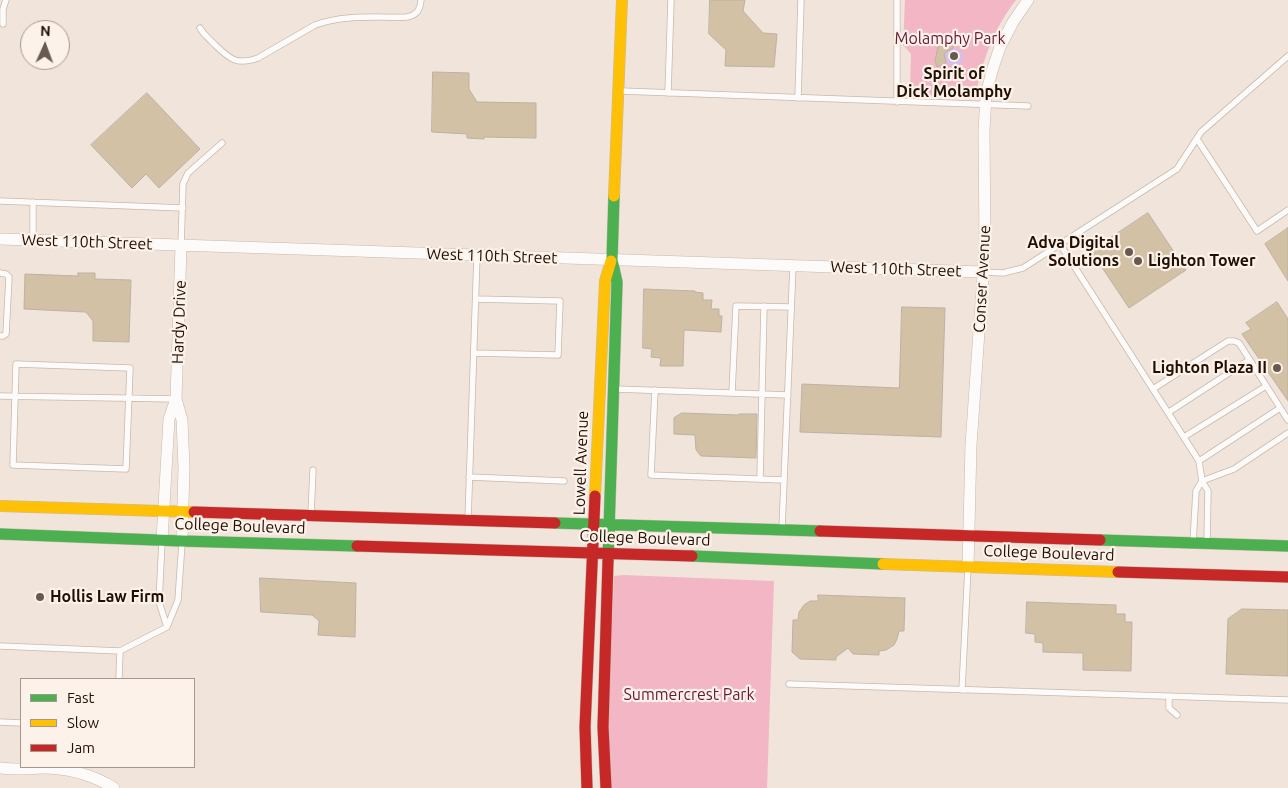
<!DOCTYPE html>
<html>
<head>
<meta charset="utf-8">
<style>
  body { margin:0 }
  #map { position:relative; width:1288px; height:788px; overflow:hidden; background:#f0e4db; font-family:Ubuntu,sans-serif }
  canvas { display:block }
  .legend { position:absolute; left:20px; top:678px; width:175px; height:90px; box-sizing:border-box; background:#fdf2ea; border:1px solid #a5978d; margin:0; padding:6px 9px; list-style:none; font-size:15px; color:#200f02 }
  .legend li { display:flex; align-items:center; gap:10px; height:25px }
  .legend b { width:25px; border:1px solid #a5978d }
  .north { position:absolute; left:20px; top:20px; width:50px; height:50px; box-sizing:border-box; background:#fdf2ea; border:1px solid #a5978d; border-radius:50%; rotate:2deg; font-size:14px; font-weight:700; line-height:20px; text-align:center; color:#200f02 }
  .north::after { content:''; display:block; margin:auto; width:18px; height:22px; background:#695a4e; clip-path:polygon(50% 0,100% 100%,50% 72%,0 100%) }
</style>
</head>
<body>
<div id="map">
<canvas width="1288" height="788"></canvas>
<ul class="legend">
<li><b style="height:6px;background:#4caf50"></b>Fast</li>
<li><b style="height:6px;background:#ffc107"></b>Slow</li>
<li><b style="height:6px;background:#c62828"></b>Jam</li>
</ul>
<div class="north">N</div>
</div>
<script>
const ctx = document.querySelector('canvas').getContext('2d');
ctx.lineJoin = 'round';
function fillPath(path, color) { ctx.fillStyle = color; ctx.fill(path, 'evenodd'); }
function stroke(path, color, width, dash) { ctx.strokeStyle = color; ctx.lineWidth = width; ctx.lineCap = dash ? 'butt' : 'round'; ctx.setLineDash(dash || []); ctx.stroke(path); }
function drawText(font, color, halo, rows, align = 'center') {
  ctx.font = font + ' Ubuntu,sans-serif'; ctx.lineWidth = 4.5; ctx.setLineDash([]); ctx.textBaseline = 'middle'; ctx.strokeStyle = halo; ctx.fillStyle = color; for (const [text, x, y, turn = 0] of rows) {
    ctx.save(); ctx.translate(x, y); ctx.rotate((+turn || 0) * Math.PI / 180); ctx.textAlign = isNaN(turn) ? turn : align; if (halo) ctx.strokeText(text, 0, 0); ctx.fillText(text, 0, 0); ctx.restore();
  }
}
fillPath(new Path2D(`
  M905 0H1016C994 28 982 61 976 95L971 98 916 96 911 93 910 89 911 54 903 45Z
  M623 575 774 581 767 788H610L607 733 614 576Z`), '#f3b6c4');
fillPath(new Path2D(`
  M945 57a9 9 0 1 1 18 0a9 9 0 1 1-18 0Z`), '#d3c0ea');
const building = new Path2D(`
  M710 0H745L743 11 763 33 777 34 774 67 725 66 726 50 709 34Z
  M952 38 953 48 947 51 944 54 946 63 937 67 935 61 938 47 947 39Z
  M433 72 469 73V89L477 102 536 103V138L484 137V139L467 138V134L432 132Z
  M147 93 200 149 159 188 146 174 132 188 91 145Z
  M1148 213 1186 270 1129 308 1091 251Z
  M1288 228V281L1265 244Z
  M78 273H95V279L131 280 129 342 93 341V321L86 312 24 309 25 274 78 276Z
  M644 289 695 291V292L703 293V300H712L711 309H719V316H722L721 332 684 330 683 366H660L661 358 651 357 652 349 643 348Z
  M1277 302 1288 319V401L1242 334 1251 329 1246 323Z
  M902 307 945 308 941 437 800 432 802 384 899 388Z
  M682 413 738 415 739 414H757L756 458 701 456 696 450 695 435 674 434V418Z
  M260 578 356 583 355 637 318 635 319 621 312 615 261 612Z
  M818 595 905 598 904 631H899L897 639 894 645 886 650 879 651V655L853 654 848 648 836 657V660L800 659 792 652 793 620H798L799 612 804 605 810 601H818Z
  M1027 602 1116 605V614H1125V622H1132L1131 671 1083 670V653L1043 652V643L1035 642V634L1026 633Z
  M1242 609 1288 610V676L1226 674 1228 619Z`);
fillPath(building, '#d3c1a5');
stroke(building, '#bdb1a3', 1);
const lane = new Path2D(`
  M897 0V102
  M3 24V9L6 0
  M200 28C203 34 209 38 213 43 229 58 235 66 258 58L315 25C344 14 376 18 407 17 417 15 420 10 421 0
  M621 91 1028 106
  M668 93 671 0
  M798 98 801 0
  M1197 139 1257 231 1288 210
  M0 201 183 208
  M33 241V202
  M1060 244 1199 461 1202 481 1208 491 1207 542
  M181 246 183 184 188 173 222 143
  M983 272 1003 273 1023 268 1177 169 1201 132 1288 56
  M0 273 6 274 9 277 6 334 3 336H0
  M474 353 558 355 560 301 476 299
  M16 364 130 368 126 469 13 465Z
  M615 389 788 395
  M1153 389 1228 341H1234L1239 343 1288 420
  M655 390 651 475 784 480
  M732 393 736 306 791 307
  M0 396 176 399
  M1169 412 1249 360
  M1184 437 1266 386
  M1199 461 1280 408
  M469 477 564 481
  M760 479 764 306
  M311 514 313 470
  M468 520 477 255
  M782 529 793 266
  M162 541 159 602 167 627
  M1193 543 1196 491 1202 481 1234 469 1288 433
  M0 646 120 651
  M119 679 120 651 167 627 178 600 182 543
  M789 684 1288 700
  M962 690 968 567
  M1169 696V708L1177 715
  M0 722 21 723`);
const street = new Path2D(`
  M0 239 983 272
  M181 246 176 399 182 420 184 467 182 541
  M162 540 169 419 176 399
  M968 567 971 445 985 247 984 131 986 95 992 71 1000 47 1013 22 1028 0
  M0 768C15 770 28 769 43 768 67 768 93 775 114 788`);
const fast = new Path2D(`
  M555 523 820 531
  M0 534 182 541 357 546
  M1100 540 1288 546
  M692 556 883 564
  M608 561 617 282 612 260 614 196`);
const slow = new Path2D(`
  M614 196 622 0
  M595 496 605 281 611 261
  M0 506 194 512
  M883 564 1118 572`);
const jam = new Path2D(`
  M194 512 555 523
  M820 531 1100 540
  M357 546 692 556
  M1118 572 1288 577
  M587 788 585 727 595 496
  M606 788 603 727 608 561`);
stroke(lane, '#c7b9ad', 7);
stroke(street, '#c7b9ad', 12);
stroke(fast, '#c7b9ad', 12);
stroke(slow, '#c7b9ad', 12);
stroke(jam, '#c7b9ad', 12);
stroke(lane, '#fdfbfa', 5.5);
stroke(street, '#fdfbfa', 11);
stroke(fast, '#4caf50', 11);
stroke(slow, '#ffc107', 11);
stroke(jam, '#c62828', 11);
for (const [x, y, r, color] of [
  [954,56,5,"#695a4e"],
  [1129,252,5,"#695a4e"],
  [1138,261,5,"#695a4e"],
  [1277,368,5,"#695a4e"],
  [40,597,5,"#695a4e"]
]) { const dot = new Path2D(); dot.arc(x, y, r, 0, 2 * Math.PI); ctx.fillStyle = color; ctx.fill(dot); stroke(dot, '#fdf2ea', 2); }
drawText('16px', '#621937', '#fdf2ea', [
  ["Molamphy Park",950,39],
  ["Summercrest Park",689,695]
]);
drawText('bold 16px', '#200f02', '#fdf2ea', [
  ["Spirit of",954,74,"center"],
  ["Dick Molamphy",954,92,"center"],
  ["Adva Digital",1119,243],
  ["Solutions",1119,261],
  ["Lighton Tower",1148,261,"left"],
  ["Lighton Plaza II",1267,368],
  ["Hollis Law Firm",50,597,"left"]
], 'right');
drawText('16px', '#200f02', '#fdf2ea', [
  ["West 110th Street",87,242,2],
  ["West 110th Street",492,256,2],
  ["West 110th Street",896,269,2],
  ["Conser Avenue",982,279,-87],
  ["Hardy Drive",179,322,-88],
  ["Lowell Avenue",581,463,-88],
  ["College Boulevard",240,526,2],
  ["College Boulevard",645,538,2],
  ["College Boulevard",1049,553,2]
]);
</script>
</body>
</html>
